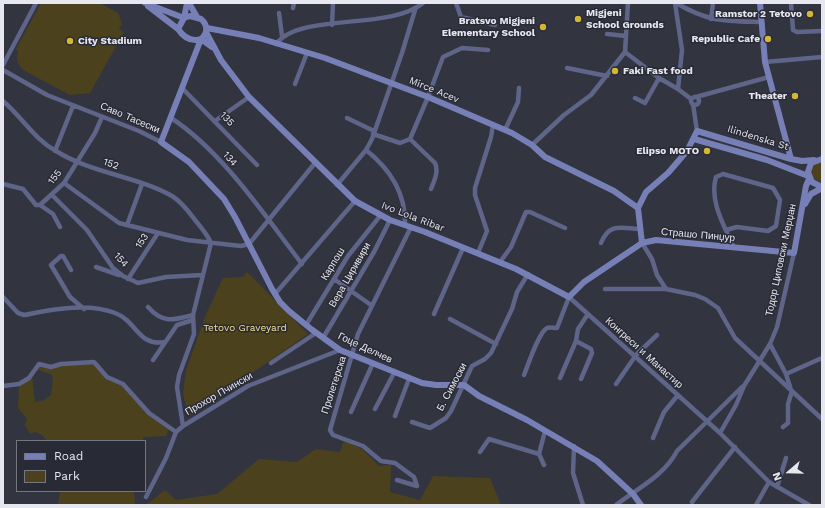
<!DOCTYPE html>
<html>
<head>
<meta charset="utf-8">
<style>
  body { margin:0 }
  #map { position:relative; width:825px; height:508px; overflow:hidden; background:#323440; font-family:"Work Sans",sans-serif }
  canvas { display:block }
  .frame { position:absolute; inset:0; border:4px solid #e6e7ef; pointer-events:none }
  .legend { position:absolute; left:16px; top:440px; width:130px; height:52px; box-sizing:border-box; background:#282a36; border:1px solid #747680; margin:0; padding:5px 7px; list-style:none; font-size:12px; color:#e6e7ef }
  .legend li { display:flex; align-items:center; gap:8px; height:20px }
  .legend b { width:20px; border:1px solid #747680 }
  .north { position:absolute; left:769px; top:452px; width:40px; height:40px; -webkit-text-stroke:3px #282a36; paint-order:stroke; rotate:250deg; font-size:11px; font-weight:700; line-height:16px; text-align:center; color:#e6e7ef }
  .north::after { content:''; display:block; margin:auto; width:14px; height:18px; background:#e6e7ef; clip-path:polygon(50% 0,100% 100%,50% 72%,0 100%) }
</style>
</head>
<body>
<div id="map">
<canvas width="825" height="508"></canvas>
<div class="frame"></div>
<ul class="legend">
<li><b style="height:5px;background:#777fb7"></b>Road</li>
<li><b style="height:11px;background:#4b421d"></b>Park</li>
</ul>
<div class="north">N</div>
</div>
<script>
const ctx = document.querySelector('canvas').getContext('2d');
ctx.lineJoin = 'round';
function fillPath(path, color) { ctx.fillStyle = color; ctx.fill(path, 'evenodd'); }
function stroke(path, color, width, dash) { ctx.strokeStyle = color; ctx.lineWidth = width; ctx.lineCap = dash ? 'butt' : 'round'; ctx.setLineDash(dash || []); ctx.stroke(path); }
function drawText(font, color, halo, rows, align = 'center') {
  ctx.font = font + ' "Work Sans",sans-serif'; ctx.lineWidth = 3; ctx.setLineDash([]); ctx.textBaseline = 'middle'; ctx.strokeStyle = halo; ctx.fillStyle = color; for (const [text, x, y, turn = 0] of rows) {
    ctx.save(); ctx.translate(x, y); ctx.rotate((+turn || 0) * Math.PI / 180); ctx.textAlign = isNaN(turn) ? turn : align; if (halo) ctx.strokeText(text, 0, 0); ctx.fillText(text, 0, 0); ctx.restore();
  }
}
fillPath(new Path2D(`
  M41 3H100L118 13 122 24 119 29 124 32 90 93 70 95 23 70C17 63 16 59 18 51L16 49Z
  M819 163H822V182L815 179 810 174 813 165Z
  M247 272 308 334 189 417 183 394 186 370 206 314 223 278 243 277Z
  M93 362 106 376 116 380 169 428 166 436 143 437V441H47L42 435 35 432 30 434 25 425 27 419 18 408 19 384 32 376 35 402 44 400 51 395 53 378 51 374 35 369 37 365 48 366Z
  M344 440 362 449 379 466 391 465 390 492 420 500 433 476 490 478 501 505H146L165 490 176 500 217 494 259 459 297 462 316 449 340 452Z
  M60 491H134L135 505H58Z`), '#4b421d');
stroke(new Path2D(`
  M456 3 461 17 495 25
  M675 3 682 50 678 89
  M676 3C709 22 723 21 760 22
  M791 3 793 30 797 32 822 31
  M293 8 294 3
  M279 13 282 36
  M711 19 713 3
  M332 25 333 3
  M607 34 626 36
  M276 44C300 12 389 31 423 3
  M625 52 659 78 678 89 691 99
  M765 62 822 57
  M3 65 36 3
  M567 68 607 76
  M3 70 47 95 139 131 161 142
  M295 84 307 53
  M182 88 257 165
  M696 97 769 77
  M691 101a4 4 0 1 1 8 0a4 4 0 1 1-8 0Z
  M635 98 645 103 659 78
  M3 101C22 117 34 139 56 151 91 173 136 176 172 196 182 202 189 212 195 220 201 227 207 234 211 243L193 315 194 334 179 375 177 387 183 426
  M693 104 697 131
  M171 118C222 151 265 216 302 264
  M347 118 374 131
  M215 121 249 97
  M505 130 518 102 519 88
  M373 134 400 143 410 139 428 97 443 57 462 48 488 50
  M410 139 435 163C439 172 434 181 431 189
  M532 145 564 115 591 95 625 52 628 3
  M366 150C390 169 406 194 405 225
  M55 151 73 106
  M64 183 119 223 187 240 241 246 249 244 315 163
  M3 184 23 189 36 205H40L64 183 95 133 102 117
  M337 185 366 150 372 139 402 53 415 10
  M52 195 87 230 113 268 123 276 138 283 166 277 202 275
  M40 205 53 214 60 227
  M127 225 142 184
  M726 230 737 227 768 231 776 226 780 200 773 188 723 174 716 177C709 201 724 225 734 248
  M601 243C609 223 620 228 639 229
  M642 243 652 259 657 275 666 289 695 295 705 299 718 308 735 338 822 419
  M478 253 487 231 475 195V188L491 137 493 125
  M500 262 511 247 526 212H530L565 228
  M96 267 119 275
  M71 270 63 256H61L51 265 70 297 84 309
  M128 279 158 233
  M334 279 371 305
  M605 289H666
  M275 294 355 201
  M3 297 18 313 24 315C32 314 38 312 45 311 67 307 95 305 115 313 137 321 138 347 165 342
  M148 307C163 324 174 320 193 315
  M434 314 463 248
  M450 319 496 344
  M306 325 348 256 380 216
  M323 338 374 252 390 220
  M576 341 591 349 592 353 581 379
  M770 344 786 374 791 390
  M153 360 177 325 193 320
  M271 363 316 333
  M786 374 822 358
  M524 375C528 365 539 332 547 328 550 327 554 328 557 328L569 297 720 433 769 482 809 505
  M560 378 576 341 578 329 588 314
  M616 384 636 355 657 335
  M3 386 19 384 29 378 39 364 51 367 61 364 94 362 107 377 123 384 149 413 176 432
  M375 409 394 373
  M351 412 373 363
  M395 416 409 379
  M412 422 430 428 446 418 451 411 472 366 485 359 491 353 512 309 517 292 528 274
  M783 427 788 423V404L792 391
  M720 433 736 405 744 386 770 344 777 327 794 253
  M653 438 664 412 678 395
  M574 446 573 473 583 505
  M480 452 489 439 539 454
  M544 465 539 454 545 431
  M397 480 417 486 414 477 395 463 381 461 363 446 333 435 330 430 358 334 411 227
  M777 487 786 458
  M146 497 166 458 176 432 183 426 248 386 340 350
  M692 502 735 447
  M616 505C638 488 664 476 677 451L742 387
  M756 505 769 482`), '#5f6589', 4.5);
stroke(new Path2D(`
  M145 3 184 18 190 16 201 19C208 25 208 33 201 39 191 42 184 38 178 29L184 18 187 3
  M189 3 197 17
  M760 3 765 62 791 159
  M148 6 178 29
  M207 28 259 38 325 58 428 97 512 133 532 145 545 157 614 191 638 208
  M206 32 221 60 249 97 355 201 390 220 425 232 516 269 569 297 584 282 642 243 656 240 794 253 806 186 809 179
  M212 47 201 39 161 142 189 162 224 199 235 217 272 289 280 302 289 311 311 329 340 350 422 383 436 385H464L479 396 527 420 597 461 633 494 641 505
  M694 139 767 160 808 176
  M822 159 811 163 808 172 812 182 822 187
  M805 204 811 194 822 188
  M642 243 638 208 646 192 668 173 687 151 697 131 791 159 802 161 814 160`), '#777fb7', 6);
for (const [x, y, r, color] of [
  [810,14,4,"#d3b635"],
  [578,19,4,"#d3b635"],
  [543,27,4,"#d3b635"],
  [768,39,4,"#d3b635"],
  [70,41,4,"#d3b635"],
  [615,71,4,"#d3b635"],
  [795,96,4,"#d3b635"],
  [707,151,4,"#d3b635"]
]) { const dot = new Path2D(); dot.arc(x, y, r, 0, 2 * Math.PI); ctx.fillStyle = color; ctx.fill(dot); stroke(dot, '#282a36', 1.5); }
drawText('bold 10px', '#e6e7ef', '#282a36', [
  ["Migjeni",586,13,"left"],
  ["School Grounds",586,25,"left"],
  ["Ramstor 2 Tetovo",802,14],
  ["Bratsvo Migjeni",535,21],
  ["Elementary School",535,33],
  ["Republic Cafe",760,39],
  ["City Stadium",78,41,"left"],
  ["Faki Fast food",623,71,"left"],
  ["Theater",787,96],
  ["Elipso MOTO",699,151]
], 'right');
drawText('10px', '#e6e7ef', '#282a36', [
  ["Mirce Acev",434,90,22],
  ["Саво Тасески",130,118,23],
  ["135",227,119,46],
  ["Ilindenska St",758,138,17],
  ["134",230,159,49],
  ["152",111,164,19],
  ["155",55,177,-54],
  ["Ivo Lola Ribar",413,217,21],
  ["Страшо Пинџур",698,235,5],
  ["153",142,241,-57],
  ["154",121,260,49],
  ["Тодор Циповски Мерџан",781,260,-78],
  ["Карпош",333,264,-59],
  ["Вера Циривири",350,275,-60],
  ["Гоце Делчев",365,348,25],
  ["Конгреси и Манастир",644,353,42],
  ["Пролетерска",334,385,-72],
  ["Б. Симоски",452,387,-62],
  ["Прохор Пчински",219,394,-30]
]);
drawText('10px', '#f2e096', '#282a36', [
  ["Tetovo Graveyard",245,328]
]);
</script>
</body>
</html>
